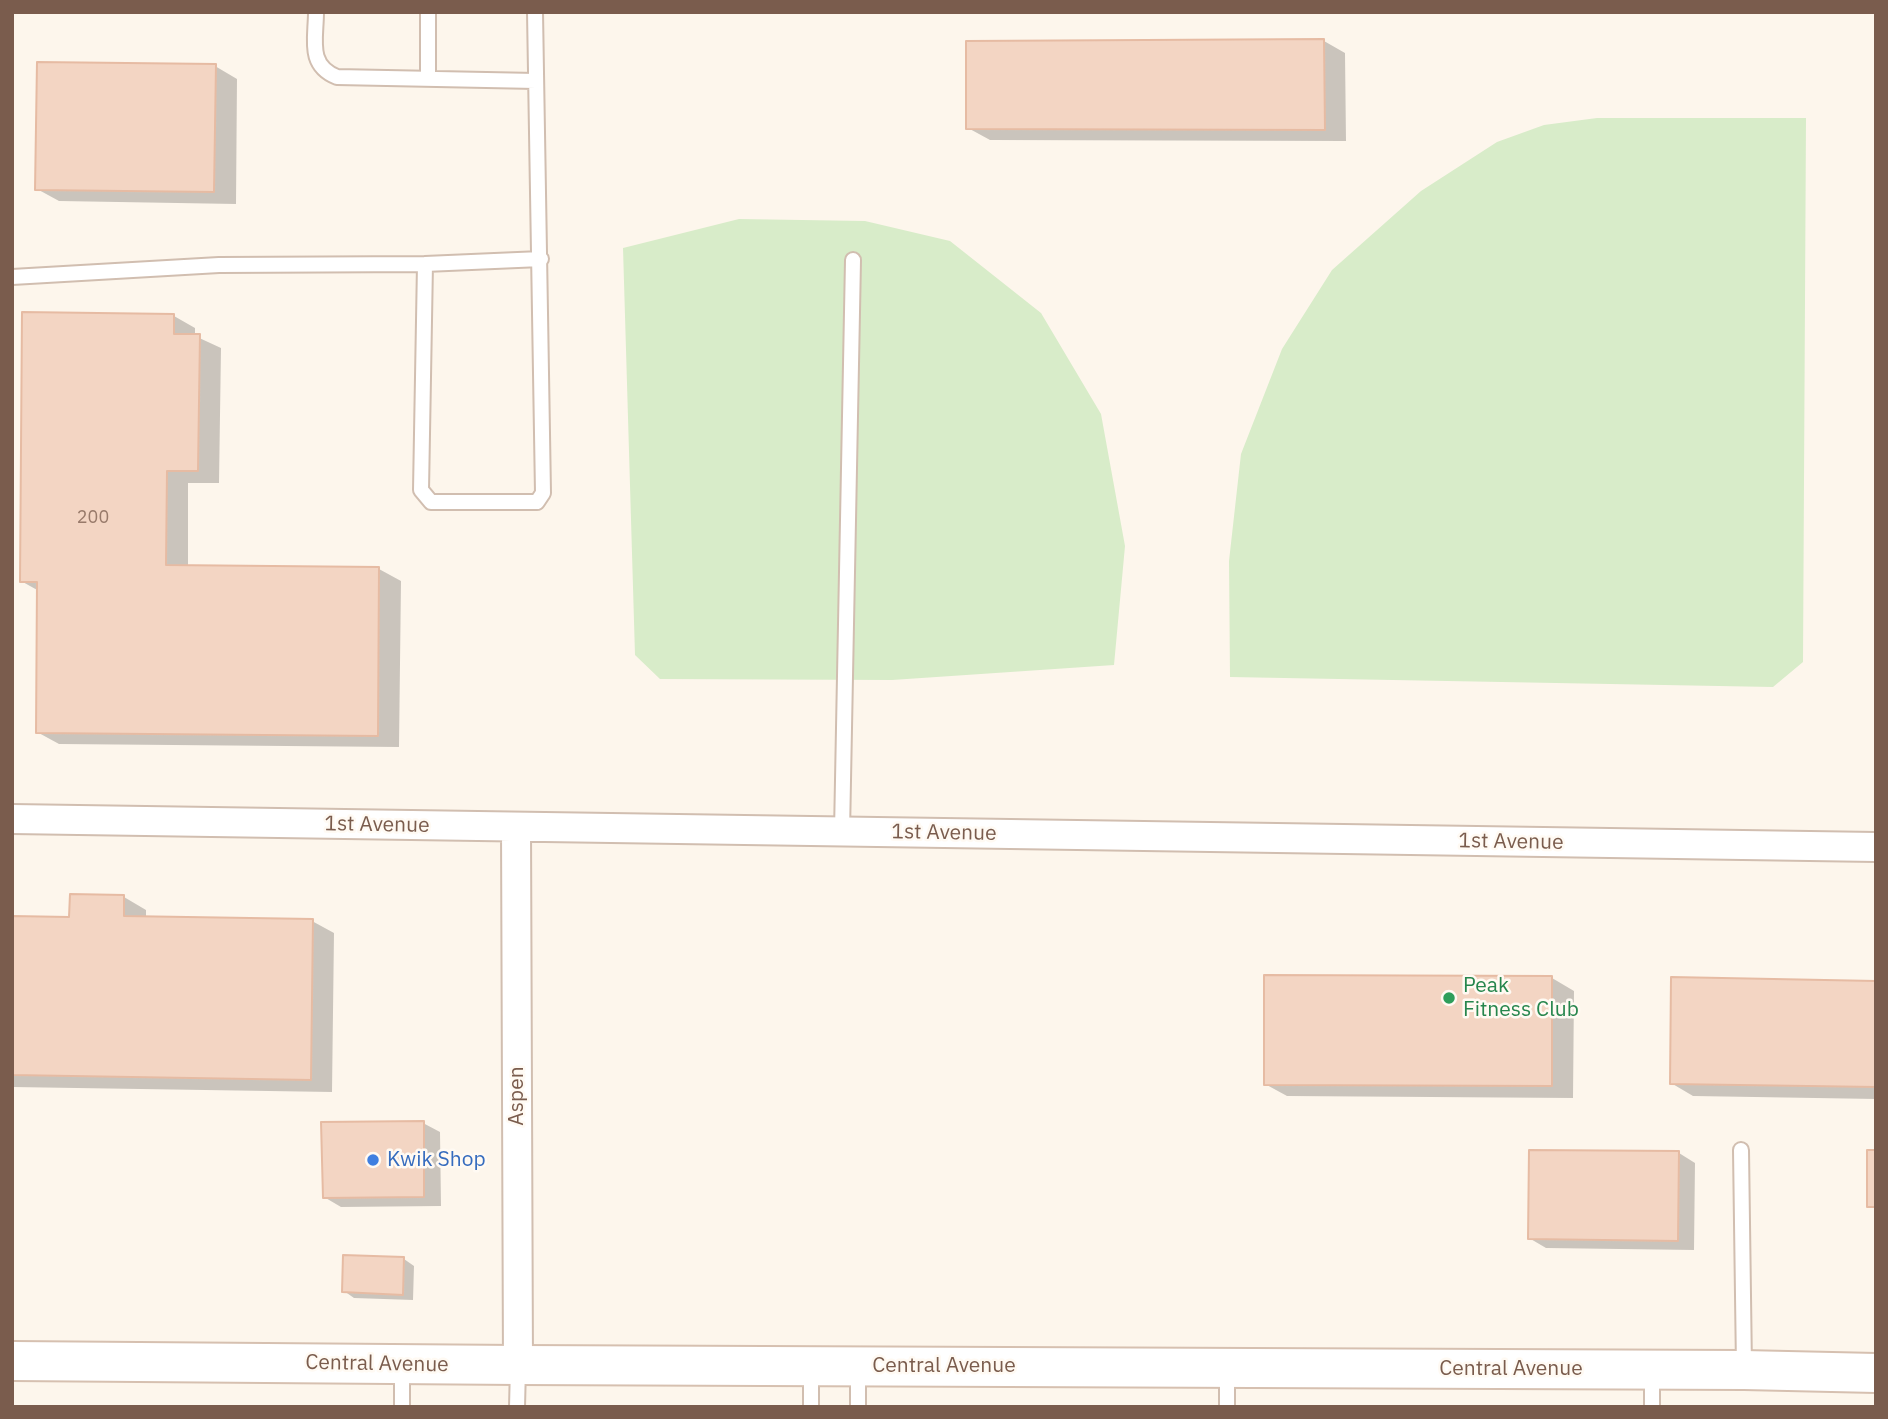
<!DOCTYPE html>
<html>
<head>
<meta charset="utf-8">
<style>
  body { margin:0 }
  #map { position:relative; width:1888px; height:1419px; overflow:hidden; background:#fdf6ec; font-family:"IBM Plex Sans",sans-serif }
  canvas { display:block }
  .frame { position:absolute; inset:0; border:14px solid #7a5c4d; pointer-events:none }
</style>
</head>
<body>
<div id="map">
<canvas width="1888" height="1419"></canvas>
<div class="frame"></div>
</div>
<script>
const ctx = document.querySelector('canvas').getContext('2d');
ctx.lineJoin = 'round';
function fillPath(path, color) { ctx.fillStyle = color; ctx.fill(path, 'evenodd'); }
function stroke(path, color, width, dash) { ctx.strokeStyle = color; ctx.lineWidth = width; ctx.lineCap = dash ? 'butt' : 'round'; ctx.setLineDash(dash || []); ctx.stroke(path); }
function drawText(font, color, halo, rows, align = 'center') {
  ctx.font = font + ' "IBM Plex Sans",sans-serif'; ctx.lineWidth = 5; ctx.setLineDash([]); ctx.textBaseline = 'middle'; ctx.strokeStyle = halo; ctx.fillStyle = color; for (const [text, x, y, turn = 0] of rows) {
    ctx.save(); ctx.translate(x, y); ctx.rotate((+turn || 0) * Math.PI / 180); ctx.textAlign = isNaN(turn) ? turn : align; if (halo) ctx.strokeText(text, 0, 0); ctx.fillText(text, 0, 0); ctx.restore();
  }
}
fillPath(new Path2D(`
  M1597 118H1806L1803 662 1773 687 1230 677 1229 561 1241 454 1282 349 1332 270 1421 191 1497 142 1544 125Z
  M739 219 865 221 950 241 1041 313 1101 414 1125 546 1114 665 892 680 660 679 635 655 623 248Z`), '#d8ecc9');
fillPath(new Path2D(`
  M1324 41 1345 53 1346 141 990 140 968 128Z
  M215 66 237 79 236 204 59 201 37 189Z
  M174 316 195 328V336L221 348 219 483H188V567L379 569 401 581 399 747 59 744 37 732 39 591 21 581Z
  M124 897 146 910V918L312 921 334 933 332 1092 12 1087V918L71 919Z
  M1552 978 1574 991 1573 1098 1287 1096 1265 1084Z
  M1876 982V1099L1693 1096 1671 1083Z
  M423 1123 440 1132 441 1206 341 1207 324 1197Z
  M1679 1153 1695 1163 1694 1250 1546 1248 1529 1238Z
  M404 1259 414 1266 413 1300 354 1298 344 1291Z`), '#0003');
const building = new Path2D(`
  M1324 39 1325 130 966 129V41Z
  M37 62 216 64 214 192 35 190Z
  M22 312 174 314V334H200L198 471H167L166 565 379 567 378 736 36 733 37 582H20Z
  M70 894 124 895V916L313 919 311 1080 12 1075V916L69 917Z
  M1264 975 1552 976V1086L1264 1085Z
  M1671 977 1876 981V1087L1670 1084Z
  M424 1121V1197L323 1198 321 1122Z
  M1529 1150 1679 1151 1678 1241 1528 1239Z
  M1867 1150H1876V1207H1867Z
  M343 1255 404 1257 403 1295 342 1292Z`);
fillPath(building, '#f3d5c3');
stroke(building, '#e6bba3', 2);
const lane = new Path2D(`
  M316 12C316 39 307 65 337 77L536 81
  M428 12V78
  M425 264 541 259
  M12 277 219 265 425 264 421 490 431 502H537L543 493 535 12
  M842 832 853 260
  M1741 1150 1744 1368
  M1227 1370V1407
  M402 1407V1366
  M517 1407 518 1367
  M811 1407V1366
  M858 1407V1366
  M1652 1407V1370`);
const street = new Path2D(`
  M12 819 1876 847
  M516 827 518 1365`);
const secondary = new Path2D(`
  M12 1361 518 1365 1744 1370 1876 1373`);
stroke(lane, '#d1beb0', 18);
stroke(street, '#d1beb0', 32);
stroke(secondary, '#d6c0b0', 42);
stroke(lane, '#fff', 14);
stroke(street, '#fff', 28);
stroke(secondary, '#fff', 38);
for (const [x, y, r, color] of [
  [1449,998,7,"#2e9e5b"],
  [373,1160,7,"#3f7fe0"]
]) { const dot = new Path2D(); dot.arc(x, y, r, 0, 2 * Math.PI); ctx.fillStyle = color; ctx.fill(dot); stroke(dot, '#fffaf3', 2.5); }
drawText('18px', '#987a6a', null, [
  ["200",93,518]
]);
drawText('21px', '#7a5c4d', '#fffaf3', [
  ["1st Avenue",377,825,1],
  ["1st Avenue",944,833,1],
  ["1st Avenue",1511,842,1],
  ["Aspen",517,1096,-90],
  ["Central Avenue",377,1364,1],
  ["Central Avenue",944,1366],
  ["Central Avenue",1511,1369]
]);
drawText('21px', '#27864d', '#fffaf3', [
  ["Peak",1463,986],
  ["Fitness Club",1463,1010]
], 'left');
drawText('21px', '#366cbe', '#fffaf3', [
  ["Kwik Shop",387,1160]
], 'left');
</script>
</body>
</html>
